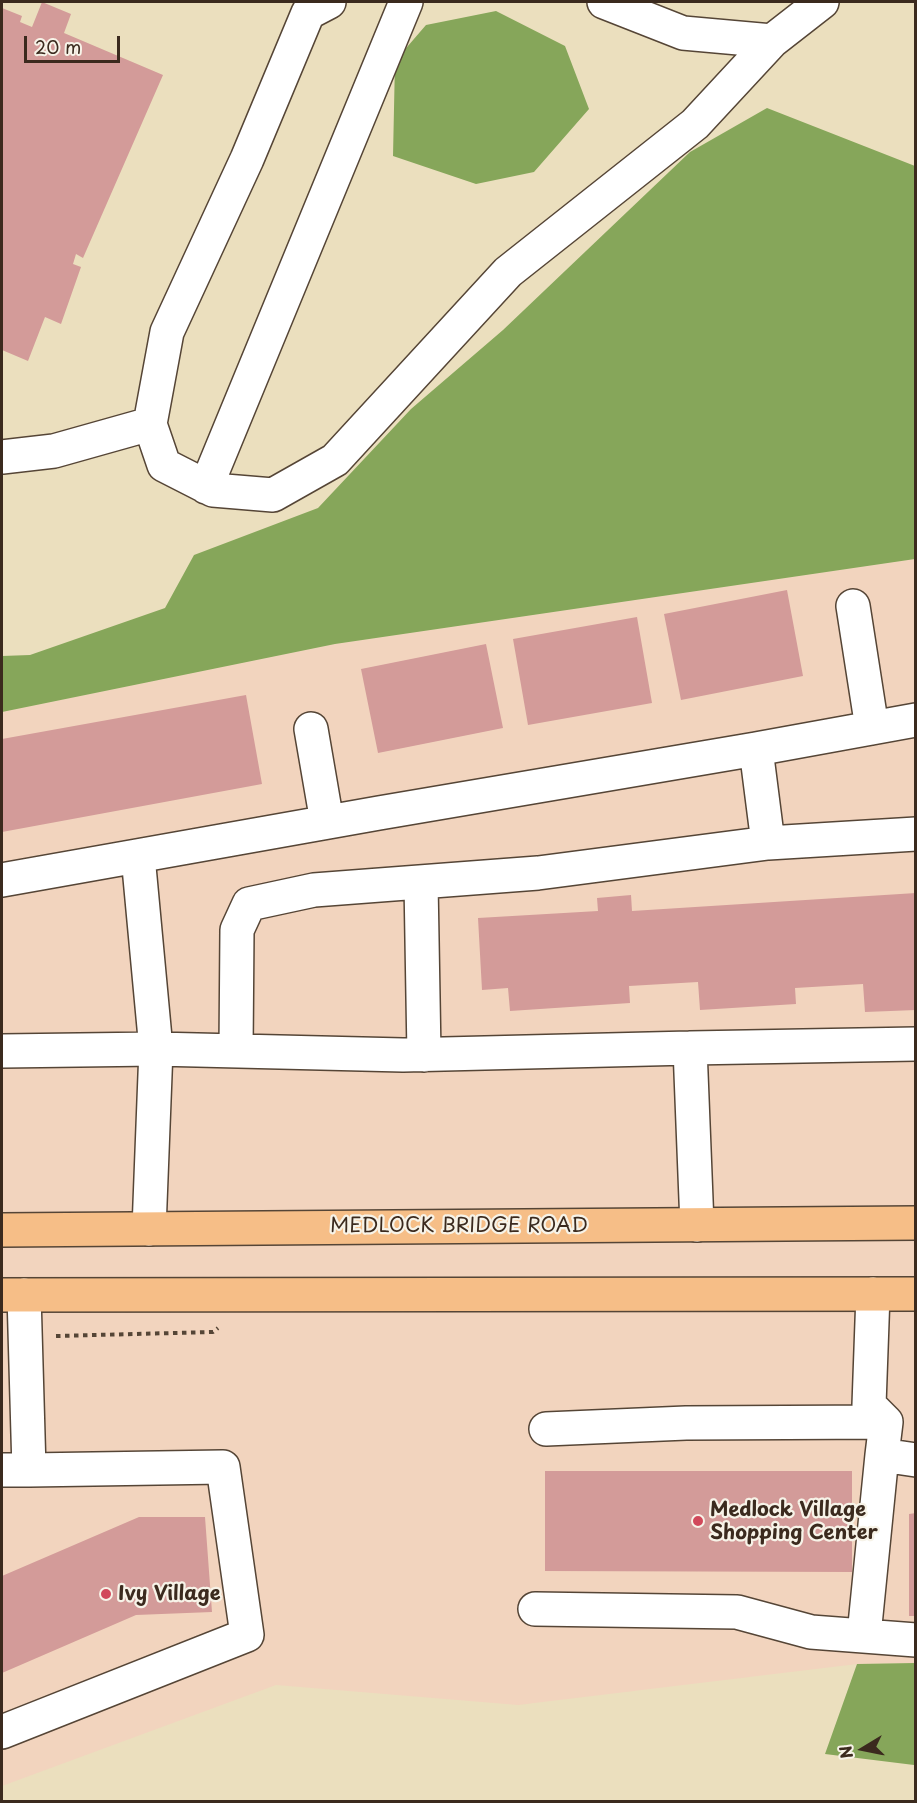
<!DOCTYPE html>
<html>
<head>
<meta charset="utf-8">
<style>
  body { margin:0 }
  #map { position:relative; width:917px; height:1803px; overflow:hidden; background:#ebdfbe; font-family:"Playpen Sans",sans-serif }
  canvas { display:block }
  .frame { position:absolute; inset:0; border:3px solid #3b2a1e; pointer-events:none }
  .north { position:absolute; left:833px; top:1719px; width:60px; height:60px; -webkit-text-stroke:4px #f7f3e8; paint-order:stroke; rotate:260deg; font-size:16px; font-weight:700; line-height:24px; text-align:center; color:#3b2a1e }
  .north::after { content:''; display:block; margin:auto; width:21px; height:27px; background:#3b2a1e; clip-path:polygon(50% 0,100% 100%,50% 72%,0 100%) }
  .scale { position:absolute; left:24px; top:36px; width:96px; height:27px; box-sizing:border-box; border:3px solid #3b2a1e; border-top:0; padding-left:8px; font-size:18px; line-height:21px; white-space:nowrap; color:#3b2a1e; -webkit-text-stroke:4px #f7f3e8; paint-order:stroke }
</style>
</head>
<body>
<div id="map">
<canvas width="917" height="1803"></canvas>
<div class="frame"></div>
<div class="north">N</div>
<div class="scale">20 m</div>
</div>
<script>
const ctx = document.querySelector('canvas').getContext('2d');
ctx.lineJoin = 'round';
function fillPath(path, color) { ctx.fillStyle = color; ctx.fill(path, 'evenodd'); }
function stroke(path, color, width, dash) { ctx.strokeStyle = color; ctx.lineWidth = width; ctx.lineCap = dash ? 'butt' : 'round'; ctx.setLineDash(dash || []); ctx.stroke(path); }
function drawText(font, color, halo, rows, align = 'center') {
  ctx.font = font + ' "Playpen Sans",sans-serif'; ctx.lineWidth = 4.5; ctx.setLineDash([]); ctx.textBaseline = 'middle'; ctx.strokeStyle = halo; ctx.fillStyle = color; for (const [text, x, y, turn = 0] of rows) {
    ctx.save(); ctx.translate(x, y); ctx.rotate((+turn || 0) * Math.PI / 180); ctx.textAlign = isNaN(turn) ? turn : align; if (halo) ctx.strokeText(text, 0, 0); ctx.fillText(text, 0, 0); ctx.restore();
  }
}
fillPath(new Path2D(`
  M915 559V1663L857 1664 518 1705 276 1685 2 1786V712L335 644Z`), '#f2d4be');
fillPath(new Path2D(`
  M496 11 565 46 589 109 534 172 476 184 393 156 395 61 426 25Z
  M767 108 915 166V559L335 644 2 712V656L30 655 165 608 194 555 318 508 411 409 503 330 690 152Z
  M915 1663V1770L914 1765 825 1754 857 1664Z`), '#86a65a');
fillPath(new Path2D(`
  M42 2 71 14 64 33 163 75 83 258 76 254 73 264 81 267 61 324 45 317 28 361 2 350V8L22 16 20 22 32 27Z
  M787 590 803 676 681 700 664 614Z
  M637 617 652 703 528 725 513 639Z
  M486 644 503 728 378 753 361 669Z
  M246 695 262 784 2 832V739Z
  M916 893V1010L865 1012 863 984 795 988 796 1004 700 1010 698 982 629 986 630 1003 510 1011 508 988 482 990 478 918 598 911 597 898 631 895 632 911Z
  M545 1471H852V1572L545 1571Z
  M916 1513V1616H909V1514Z
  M139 1517H205L212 1612 136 1615 2 1673V1576Z`), '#d39b99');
const minor = new Path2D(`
  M329 2 308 13 247 159 167 332 150 424 164 465 213 490 273 495 335 460 508 272 695 124 772 41 822 2
  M604 2 683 33 772 41
  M2 457 54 451 150 424
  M206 487 406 2
  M853 606 872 728
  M916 720 756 749 768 843 916 834
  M311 729 327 822
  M138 856 156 1049 149 1229
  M2 880 379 813 756 749
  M421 882 424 1055
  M236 1050 237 930 249 904 314 890 538 873 768 843
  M2 1051 156 1049 403 1055 690 1048
  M697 1225 690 1048 916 1044
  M873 1294 869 1405 886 1422 882 1455 916 1460
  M546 1429 686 1423 886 1422
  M2 1470H29
  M535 1609 737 1612 811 1632 916 1640
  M864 1635 882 1455
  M2 1732 247 1635 223 1467 29 1470 24 1295`);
const highway = new Path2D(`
  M2 1230 916 1223
  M2 1295 916 1294`);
stroke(minor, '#554536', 36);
stroke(highway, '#554536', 36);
stroke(new Path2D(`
  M56 1336 213 1332 218 1328`), '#554536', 4, [4.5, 4.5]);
stroke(minor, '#fff', 33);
stroke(highway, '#f6be87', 33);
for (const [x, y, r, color] of [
  [698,1521,6,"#d1495b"],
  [106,1594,6,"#d1495b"]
]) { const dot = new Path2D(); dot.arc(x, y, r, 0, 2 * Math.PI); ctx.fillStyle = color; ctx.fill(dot); stroke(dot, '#f7f3e8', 2); }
drawText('20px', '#3b2a1e', '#f7f3e8', [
  ["MEDLOCK BRIDGE ROAD",459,1226]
]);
drawText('bold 20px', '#3b2a1e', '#f7f3e8', [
  ["Medlock Village",710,1510],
  ["Shopping Center",710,1533],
  ["Ivy Village",118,1594]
], 'left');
</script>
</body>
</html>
